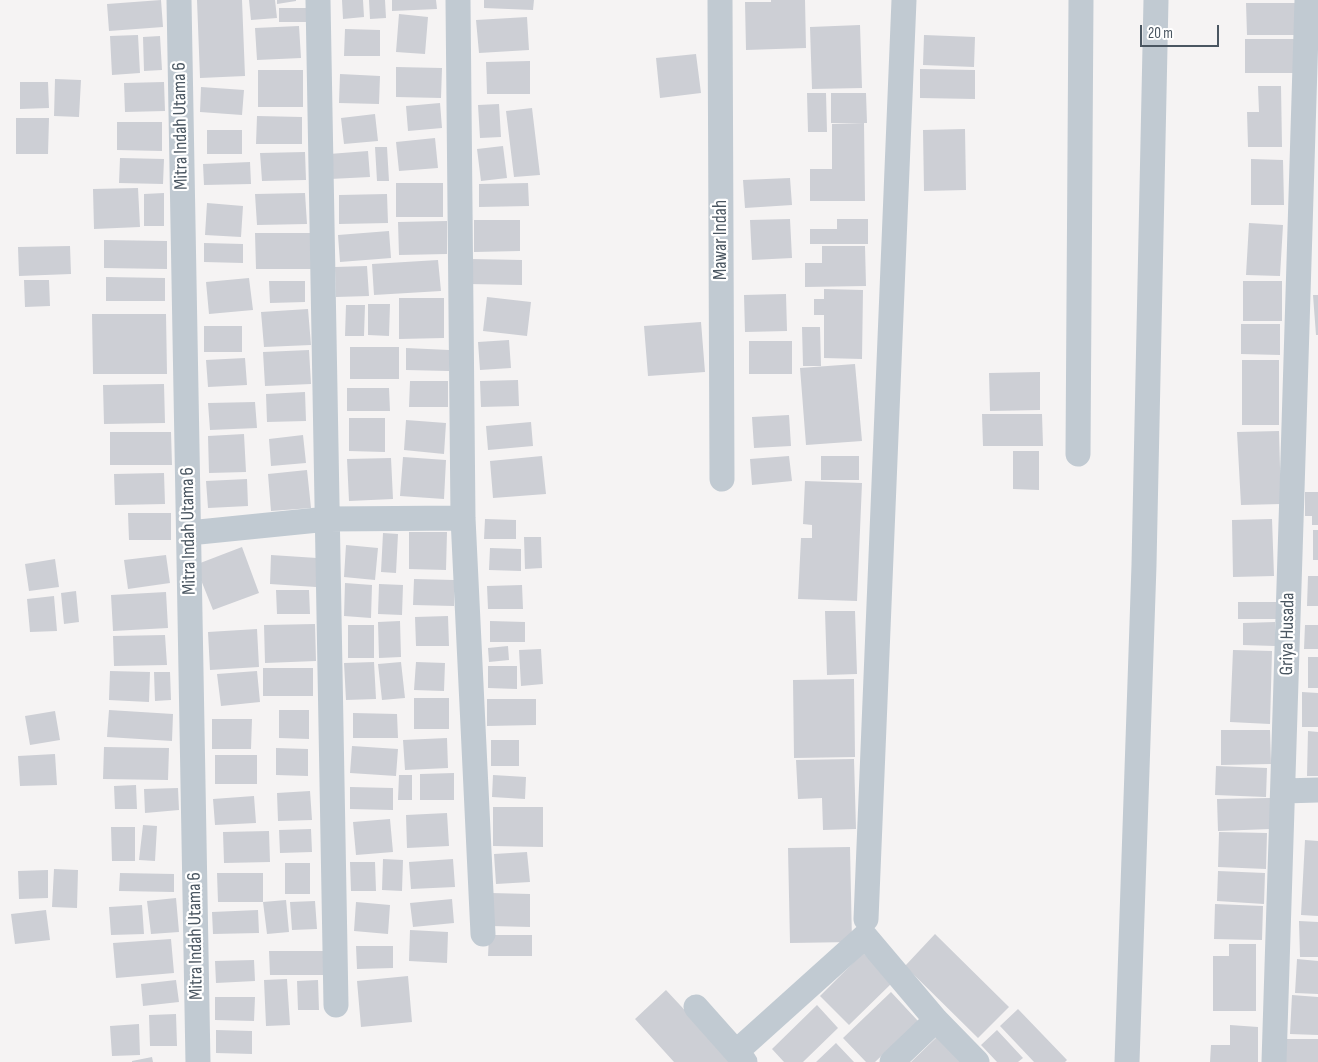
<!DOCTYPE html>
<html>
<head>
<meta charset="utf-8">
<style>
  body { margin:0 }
  #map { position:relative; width:1318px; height:1062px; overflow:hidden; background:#f5f3f3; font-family:"Sofia Sans Condensed",sans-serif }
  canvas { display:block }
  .scale { position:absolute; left:1140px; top:25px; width:79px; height:22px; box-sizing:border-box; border:2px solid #4a5661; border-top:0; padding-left:6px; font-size:15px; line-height:18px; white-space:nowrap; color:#4a5661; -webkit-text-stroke:4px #fff; paint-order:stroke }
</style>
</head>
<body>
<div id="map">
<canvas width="1318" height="1062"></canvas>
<div class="scale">20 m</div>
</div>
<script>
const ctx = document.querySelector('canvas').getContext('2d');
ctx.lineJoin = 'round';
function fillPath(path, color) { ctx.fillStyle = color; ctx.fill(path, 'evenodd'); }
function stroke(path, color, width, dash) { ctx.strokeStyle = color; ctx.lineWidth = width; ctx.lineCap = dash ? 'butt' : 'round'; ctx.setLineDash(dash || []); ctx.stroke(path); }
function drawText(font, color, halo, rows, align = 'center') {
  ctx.font = font + ' "Sofia Sans Condensed",sans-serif'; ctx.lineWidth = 4.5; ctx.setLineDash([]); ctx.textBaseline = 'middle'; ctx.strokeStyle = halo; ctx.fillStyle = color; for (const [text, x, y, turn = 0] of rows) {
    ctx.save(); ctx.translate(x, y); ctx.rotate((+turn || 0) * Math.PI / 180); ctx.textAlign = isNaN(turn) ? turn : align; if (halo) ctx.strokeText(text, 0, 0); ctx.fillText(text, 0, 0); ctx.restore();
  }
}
fillPath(new Path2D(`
  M161 0 163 27 109 31 107 4Z
  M197 0H242L245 76 200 78Z
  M249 0H275L277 18 251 20Z
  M277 0H296V1L277 4Z
  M342 0H363L364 17 343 19Z
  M369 0H385L386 18 370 19Z
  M392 0H436L437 9 392 11Z
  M484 0H534L533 10 484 8Z
  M771 0H805L806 48 746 50 745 2H771Z
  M1246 3H1298V35H1247Z
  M279 8H306V22H279Z
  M399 14 428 17 425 54 396 52Z
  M527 17 529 50 479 53 476 20Z
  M860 25 862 88 812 89 810 27Z
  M299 26 301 58 257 60 255 28Z
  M345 29 380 30V56H344Z
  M138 35 140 73 112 75 110 36Z
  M924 35 975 37 974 67 923 65Z
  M160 36 162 70 144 71 143 37Z
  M1245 39H1295V73H1245Z
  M696 54 701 93 660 98 656 58Z
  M530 61V94H487L486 62Z
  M396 67 442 68 441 98 396 97Z
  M920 69 975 70V99L920 98Z
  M258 70H303V107H258Z
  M340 74 380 76 379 104 339 103Z
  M55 79 81 80 79 117 54 116Z
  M20 82H48L49 108 20 109Z
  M164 82 165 111 125 112 124 83Z
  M1258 86H1281L1282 147H1248L1247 112H1259Z
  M201 87 244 90 242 115 200 112Z
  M807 93H826L827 132H808Z
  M831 93H866L867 123H831Z
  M440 103 442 128 408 131 406 106Z
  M499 104 501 137 480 138 478 105Z
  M532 108 540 175 514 177 506 111Z
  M375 114 378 141 344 144 341 118Z
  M257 116 302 117V144H256Z
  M16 118H49L48 154H16Z
  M117 122H162V151L117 150Z
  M864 123 865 201H810V169H832V124Z
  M965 129 966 190 924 191 923 130Z
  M207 130H242V154H207Z
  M435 138 438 168 399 171 396 142Z
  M503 146 507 178 481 181 477 149Z
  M375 147H387L389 181H377Z
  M368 151 370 177 330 179 329 154Z
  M305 152 306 180 262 181 260 153Z
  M120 158 164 159 163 184 119 183Z
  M1251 159 1283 160 1284 205H1251Z
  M250 162 251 184 204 185 203 164Z
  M790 178 792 205 745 208 743 180Z
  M396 183H443V217H396Z
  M528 183 529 206 479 207V184Z
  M138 188 140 227 94 229 93 189Z
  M164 193V226H144V194Z
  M305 193 307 224 257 225 255 194Z
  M387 194 388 223 339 224V195Z
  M207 203 243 206 241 237 205 235Z
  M790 219 792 258 752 260 750 220Z
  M837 219H868V244H810V229H837Z
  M474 220H520V251L474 252Z
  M447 221V254L399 255 398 222Z
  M1249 223 1283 225 1280 276 1246 275Z
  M389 231 391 258 340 262 338 235Z
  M255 233H312L313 269H256Z
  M104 240 167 241V269L104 268Z
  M204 243 243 244V263L204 262Z
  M70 246 71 274 19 276 18 247Z
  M822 246H865L866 286 805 287V263H822Z
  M470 259 522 260V285L469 284Z
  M438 260 441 291 374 295 372 264Z
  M367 266 369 296 336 297 335 267Z
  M106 277 165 278V301H106Z
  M249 278 253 310 209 314 206 282Z
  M24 280H49L50 306 25 307Z
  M269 281H305V302L270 303Z
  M1243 281H1282V321H1243Z
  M824 289 863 290 862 359 824 358V315H814V299H824Z
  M786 294 787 331 745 332 744 295Z
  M1313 295H1318V335H1316Z
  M487 297 531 302 527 336 483 331Z
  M399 298H444V338L399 339Z
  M368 304H390L389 336 368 335Z
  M346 305H365L364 336H345Z
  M308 309 311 345 264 347 261 312Z
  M92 314H166L167 374H93Z
  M701 322 705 372 648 376 644 326Z
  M1241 324H1280V355L1241 354Z
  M204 326H242V352H204Z
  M802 327H820L821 366H803Z
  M509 340 511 368 480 370 478 342Z
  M749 341H792V374H749Z
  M350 347H399V379H350Z
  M406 348 449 350V371L406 370Z
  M309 350 311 384 265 386 263 352Z
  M245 358 247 385 208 387 206 360Z
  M1242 360H1279V425H1242Z
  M855 364 862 441 806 445 800 368Z
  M1040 372V410L990 411 989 373Z
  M518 380 519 406 481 407 480 381Z
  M410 381H448V407H409Z
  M164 384 165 423 104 424 103 385Z
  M347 388H389L390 411H347Z
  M305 392 306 421 267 422 266 394Z
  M255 402 257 428 210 430 208 403Z
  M982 414H1042L1043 446H983Z
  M789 415 791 446 754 448 752 417Z
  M349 418H385V452L349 451Z
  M406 420 446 423 444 454 404 450Z
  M531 422 533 446 488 450 486 426Z
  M1279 431 1281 504 1241 505 1237 432Z
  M110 432H171L172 465H110Z
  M244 434 246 472 209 473 208 436Z
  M303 435 306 463 271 466 269 439Z
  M1013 451H1039V490L1013 489Z
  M542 456 546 494 493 498 490 461Z
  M789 456 792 481 752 485 750 459Z
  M821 456H859V480H821Z
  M403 457 446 460 444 499 400 496Z
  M391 458 393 499 349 501 347 459Z
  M307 470 311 508 271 511 268 474Z
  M164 473 165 504 115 505 114 474Z
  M247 479 248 506 208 508 206 481Z
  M805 481 862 483 857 601 798 599 801 538H812V525L803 524Z
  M1305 492H1318V525H1312V516H1305Z
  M128 513H171V540H129Z
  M485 519 516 520V539H484Z
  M1272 519 1274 576 1233 577 1232 520Z
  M1313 530H1318V560H1313Z
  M409 532H447L446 570 409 569Z
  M383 533 398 534 396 573 381 572Z
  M524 537H541L542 568 525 569Z
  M346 545 378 548 375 580 344 577Z
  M242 547 259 593 213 610 195 565Z
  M490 548 521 549V571L489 570Z
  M166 555 170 583 128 589 124 560Z
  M271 555 317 558 316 587 270 584Z
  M55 559 59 587 29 591 25 564Z
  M1308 576H1318V606H1307Z
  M414 579 454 580V606L413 605Z
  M345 583 372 585 371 618 344 616Z
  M379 584 403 585 402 615 378 614Z
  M522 585 523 609H488L487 586Z
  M276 590H309L310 614H277Z
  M76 591 79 622 64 624 61 593Z
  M166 592 168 628 113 631 111 595Z
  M54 596 57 631 30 632 27 599Z
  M1238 602H1279V619H1238Z
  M825 611H855L857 674 827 675Z
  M448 616 449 646H416L415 617Z
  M400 621 401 657 379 658 378 622Z
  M490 621 525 622V642H490Z
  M1275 622V646L1243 645V623Z
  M315 624 316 661 265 663 264 625Z
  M348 625H374V658H348Z
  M1305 625H1318V649H1304Z
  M257 629 259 667 210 670 208 632Z
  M165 635 167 665 114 666 113 636Z
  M508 646 509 660 489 662 488 648Z
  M541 649 543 684 521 686 519 650Z
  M1233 650 1272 651 1270 724 1230 722Z
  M1308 657H1318V688H1308Z
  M374 662 376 699 346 700 344 663Z
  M401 662 405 698 382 700 378 664Z
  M416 662 445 663 444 691 414 690Z
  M488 666H517V689L488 688Z
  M263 668H313V696H263Z
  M110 671 150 672 149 702 109 700Z
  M257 671 260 702 221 706 217 674Z
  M154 672H170L171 700 155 701Z
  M854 679 855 757 794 758 793 680Z
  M1302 692 1318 693V727H1302Z
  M414 698H449V729H414Z
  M487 699H536V725L487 726Z
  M109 710 173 714 172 741 107 737Z
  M279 710H309V739L279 738Z
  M55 711 60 740 30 745 25 716Z
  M353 713 397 714 398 738H353Z
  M212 719H252L251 749H212Z
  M1221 730H1270L1271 764 1221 765Z
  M1308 731 1318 732V776H1307Z
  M447 738 448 768 405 770 403 740Z
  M491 740H519V766H491Z
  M352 746 398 749 396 776 350 773Z
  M104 747 169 748 168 780 103 779Z
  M276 748 308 749V776L276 775Z
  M55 754 57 785 20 786 18 756Z
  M215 755H257V784H215Z
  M854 759 856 829 823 830 822 798 798 799 796 760Z
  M1216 766 1267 768 1266 797 1215 795Z
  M454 773V800H420V774Z
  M399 775H412V800H398Z
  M493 775 526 777 525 799 492 797Z
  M136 785 137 809H115L114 786Z
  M350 787 393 788V810L350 809Z
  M178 788 179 810 145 813 144 789Z
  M310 791 312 820 278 821 277 793Z
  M254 796 256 823 215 825 213 799Z
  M1270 798V829L1218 831 1217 799Z
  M493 807H543V847L493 846Z
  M447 813 449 846 407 848 406 815Z
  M390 819 393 852 356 855 353 822Z
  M143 825 157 826 155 861 139 860Z
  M111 827H135V861H112Z
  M311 829 312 852 280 853 279 830Z
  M269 831 270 862 224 863 223 832Z
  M1219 832 1267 833 1266 869 1218 867Z
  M1305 840 1318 841V916L1301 915Z
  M850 847 852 942 790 943 788 848Z
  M527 852 530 882 496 884 494 854Z
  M383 859 403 860 402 891 382 890Z
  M453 859 455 887 411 889 409 862Z
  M350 862H375L376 891H351Z
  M285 863H310V894H285Z
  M54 869 78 870 77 908 52 907Z
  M48 870V898L19 899 18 871Z
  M1218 871 1265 873 1264 904 1217 901Z
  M120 873 174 874V892L119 891Z
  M217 873H263V902H218Z
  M491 893 530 894V927L491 926Z
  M176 898 179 932 151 934 147 901Z
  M452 899 454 923 413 927 410 903Z
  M286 900 289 932 267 934 263 902Z
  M315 901 317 929 292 930 290 902Z
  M356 902 390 905 388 934 354 931Z
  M1215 904 1263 906 1262 940 1214 939Z
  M142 905 144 934 111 935 109 907Z
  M46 910 50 940 15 944 11 914Z
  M258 910 259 933 213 934 212 912Z
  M1299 921 1318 922V957H1300Z
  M410 930 448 932 447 963 409 961Z
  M935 934 1009 1007 978 1038 905 966Z
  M489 935H532V956H488Z
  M171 939 174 973 116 978 113 943Z
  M1229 944H1256V1011H1213V956H1229Z
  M356 946H393V968L357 969Z
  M269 951H324V975H270Z
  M863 953 893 982 849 1025 820 996Z
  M1297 959 1318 961V994L1295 993Z
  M254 960 255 981 216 983 215 961Z
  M408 976 412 1022 361 1027 357 981Z
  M287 979 290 1025 266 1026 264 980Z
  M176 980 179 1002 143 1006 141 984Z
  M318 980 319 1010H298L297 981Z
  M666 990 733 1062H674L635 1019Z
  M891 992 918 1021 875 1062H866L843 1038Z
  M1292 995 1318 997V1035L1290 1034Z
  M215 997H255L254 1021 215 1020Z
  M817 1005 838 1028 803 1062H784L772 1049Z
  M1018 1009 1067 1060 1065 1062H1034L1000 1026Z
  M176 1014 177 1046H150L149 1015Z
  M139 1024 140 1055 112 1056 110 1026Z
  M1230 1025 1258 1027V1062H1210L1211 1045H1230Z
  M216 1030 252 1031V1054L216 1053Z
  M997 1030 1023 1058 1018 1062H997L981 1045Z
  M939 1035 964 1062H911Z
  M1286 1039H1318V1062H1286Z
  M836 1043 854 1062H816Z
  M152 1057 153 1062H132V1061Z`), '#cdcfd5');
stroke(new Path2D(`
  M179 0 198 1062
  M318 0 336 1005
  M458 0 463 518 483 934
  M720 0 722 479
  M1078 454 1081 0
  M189 533 328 519 463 518
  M1284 791 1318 790
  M866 919 904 0
  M696 1007 745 1062
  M736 1052 865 936 936 1020 977 1062
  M892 1062 936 1020
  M1127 1062 1144 565 1156 0
  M1274 1062C1288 708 1294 354 1307 0`), '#c1cad2', 25);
drawText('19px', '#4a5661', '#fff', [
  ["Mitra Indah Utama 6",181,126,-91],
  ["Mawar Indah",721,240,-90],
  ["Mitra Indah Utama 6",189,531,-91],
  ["Griya Husada",1288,634,-89],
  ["Mitra Indah Utama 6",196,936,-91]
]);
</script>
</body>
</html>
